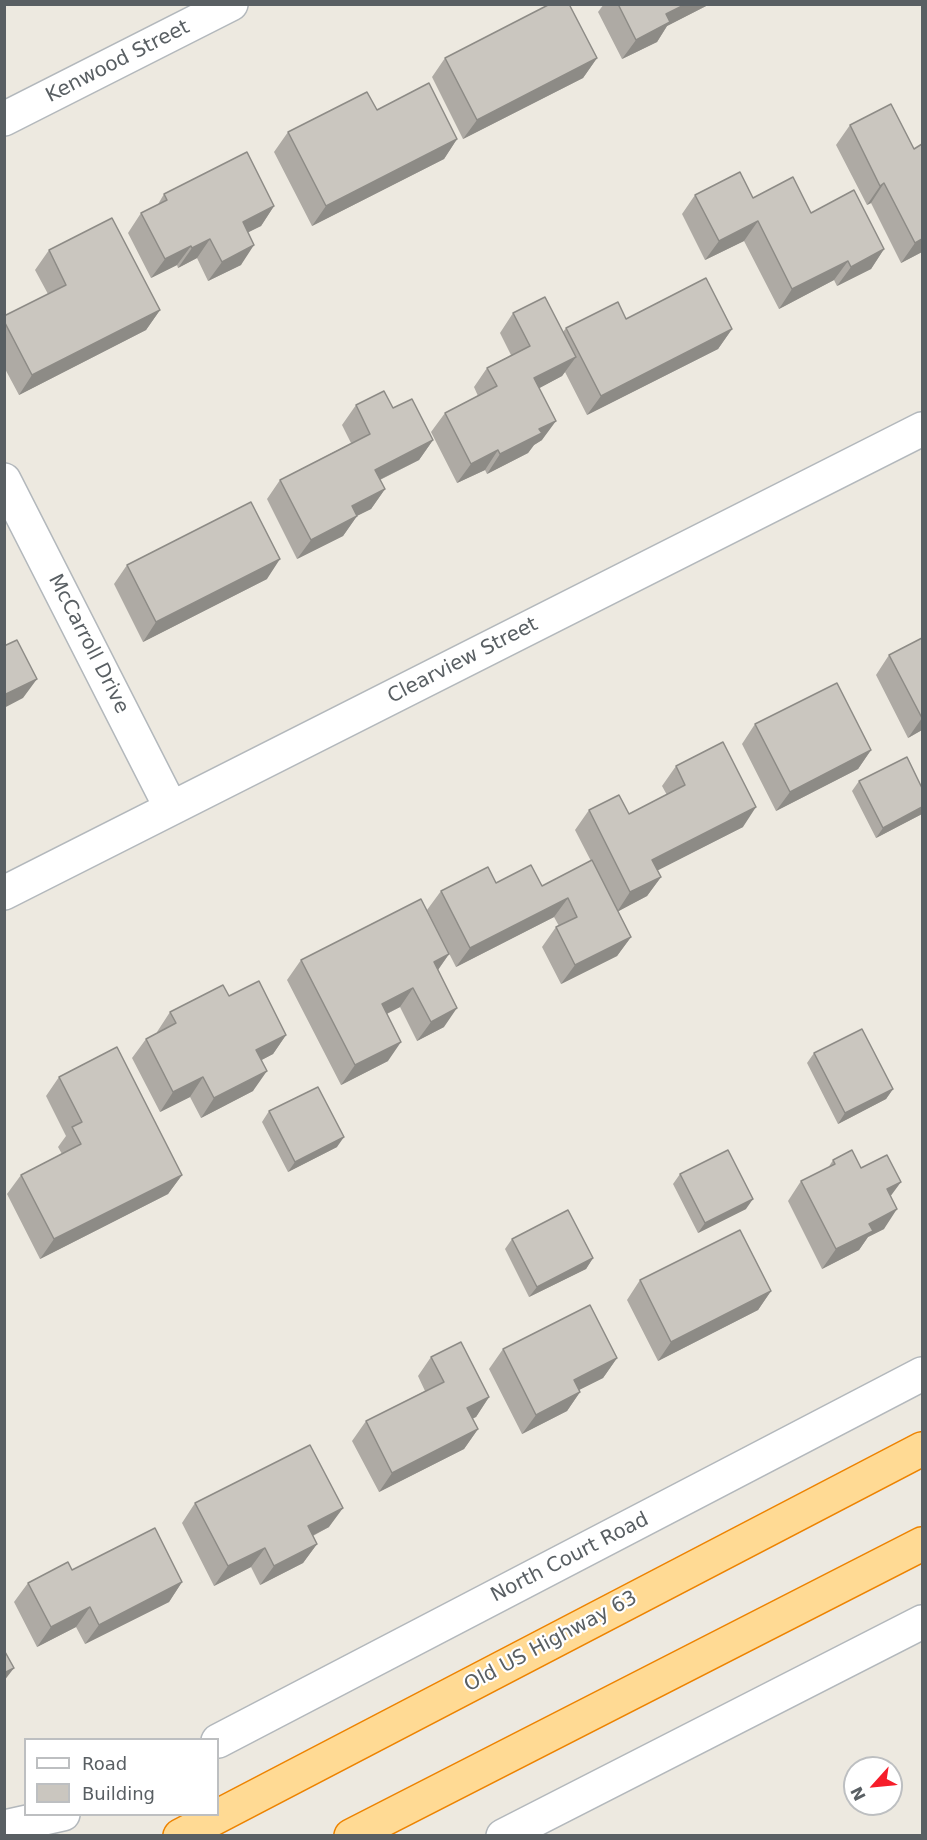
<!DOCTYPE html>
<html>
<head>
<meta charset="utf-8">
<style>
  body { margin:0 }
  #map { position:relative; width:927px; height:1840px; overflow:hidden; background:#ede9e0; font-family:"DejaVu Sans",sans-serif }
  canvas { display:block }
  .frame { position:absolute; inset:0; border:6px solid #595f63; pointer-events:none }
  .legend { position:absolute; left:24px; top:1738px; width:195px; height:78px; box-sizing:border-box; background:#fff; border:2px solid #bdbfc1; margin:0; padding:8px 10px; list-style:none; font-size:18px; color:#595f63 }
  .legend li { display:flex; align-items:center; gap:12px; height:30px }
  .legend b { width:30px; border:2px solid #bdbfc1 }
  .north { position:absolute; left:843px; top:1756px; width:60px; height:60px; box-sizing:border-box; background:#fff; border:2px solid #bdbfc1; border-radius:50%; rotate:243deg; font-size:16px; font-weight:700; line-height:24px; text-align:center; color:#595f63 }
  .north::after { content:''; display:block; margin:auto; width:21px; height:27px; background:#f61d2a; clip-path:polygon(50% 0,100% 100%,50% 72%,0 100%) }
</style>
</head>
<body>
<div id="map">
<canvas width="927" height="1840"></canvas>
<div class="frame"></div>
<ul class="legend">
<li><b style="height:8px;background:#fff"></b>Road</li>
<li><b style="height:16px;background:#cac6bf"></b>Building</li>
</ul>
<div class="north">N</div>
</div>
<script>
const ctx = document.querySelector('canvas').getContext('2d');
ctx.lineJoin = 'round';
function stroke(path, color, width, dash) { ctx.strokeStyle = color; ctx.lineWidth = width; ctx.lineCap = dash ? 'butt' : 'round'; ctx.setLineDash(dash || []); ctx.stroke(path); }
function fillPath(path, color) { ctx.fillStyle = color; ctx.fill(path, 'evenodd'); }
function drawText(font, color, halo, rows, align = 'center') {
  ctx.font = font + ' "DejaVu Sans",sans-serif'; ctx.lineWidth = 4.5; ctx.setLineDash([]); ctx.textBaseline = 'middle'; ctx.strokeStyle = halo; ctx.fillStyle = color; for (const [text, x, y, turn = 0] of rows) {
    ctx.save(); ctx.translate(x, y); ctx.rotate((+turn || 0) * Math.PI / 180); ctx.textAlign = isNaN(turn) ? turn : align; if (halo) ctx.strokeText(text, 0, 0); ctx.fillText(text, 0, 0); ctx.restore();
  }
}
const minor = new Path2D(`
  M4 119 231 4
  M4 480 171 808
  M4 893 922 429
  M218 1741 922 1374
  M4 1827 63 1814
  M503 1836 922 1622`);
const trunk = new Path2D(`
  M180 1836 922 1449
  M351 1836 922 1544`);
stroke(minor, '#b3b8bc', 36);
stroke(trunk, '#ed8300', 36);
stroke(minor, '#fff', 33);
stroke(trunk, '#ffda94', 33);
fillPath(new Path2D(`
  M604 4H710L667 26 657 42 622 59 598 12Z
  M445 58H597L583 78 463 139 432 77Z
  M377 110 457 139 444 159 312 226 274 152 288 132Z
  M850 125 914 149 922 144V252L901 263 871 203 867 205 836 145Z
  M164 194 274 206 261 226 248 232 241 265 208 281 197 258 178 268 177 265 151 278 128 233 141 213 157 206Z
  M695 195 753 198 811 213 884 249 871 269 837 286 834 280 779 309 744 241 705 260 682 214Z
  M49 250 160 310 146 330 19 395 4 367V316L48 294 35 270Z
  M513 313 563 332 566 328 626 319 732 329 718 349 587 415 565 372 562 376 539 388 542 440 534 445 528 453 487 474 485 470 457 483 431 432 445 413 478 396 474 387 487 368 511 355 500 333Z
  M356 405 393 408 433 440 419 460 380 480 385 489 371 509 357 516 343 536 297 559 267 499 280 480 351 443 342 425Z
  M127 565 267 579 143 642 114 584Z
  M922 638V730L908 738 876 675 889 655Z
  M755 724 871 750 858 769 776 811 742 744Z
  M676 766 743 827 657 870 661 877 647 896 618 911 631 937 617 956 561 984 542 947 556 927 559 926 554 917 456 967 427 910 441 891 496 883 542 886 591 861 575 830 589 810 629 814 667 795 662 786Z
  M859 781 922 788V814L876 838 852 791Z
  M449 954 438 970 444 1027 417 1041 400 1007 387 1014 388 1061 341 1085 287 980 301 960Z
  M229 996 286 1035 273 1054 261 1060 253 1091 201 1118 190 1097 160 1112 132 1058 146 1039 157 1033V1032L170 1012Z
  M814 1053 893 1089 886 1099 838 1124 807 1063Z
  M59 1077 182 1175 168 1194 40 1259 7 1194 21 1175 62 1154 58 1147 66 1136 46 1096Z
  M269 1111 337 1147 288 1172 262 1122Z
  M833 1160 861 1168 891 1196 884 1229 868 1237 859 1250 822 1269 788 1201 801 1181 828 1168Z
  M680 1174 746 1209 698 1233 673 1184Z
  M512 1239 593 1258 586 1269 529 1297 505 1249Z
  M640 1280 771 1291 758 1310 658 1361 627 1300Z
  M503 1349 617 1358 603 1378 579 1390 580 1392 567 1411 522 1434 489 1369Z
  M431 1357 489 1397 476 1417 472 1418 478 1429 464 1449 379 1492 352 1441 366 1421 425 1391 418 1376Z
  M195 1503 329 1527 313 1536 317 1544 303 1563 260 1585 251 1567 214 1586 182 1523Z
  M72 1570 182 1582 169 1602 85 1644 76 1627 37 1647 14 1602 28 1583Z`), '#aeaaa4');
fillPath(new Path2D(`
  M686 4H710L667 26 657 42 622 59 636 40 666 14Z
  M597 58 583 78 463 139 477 120Z
  M457 139 444 159 312 226 326 206Z
  M884 183 871 203 867 205 880 186Z
  M274 206 261 226 229 242 243 222Z
  M758 221 744 241 705 260 719 241Z
  M210 239 197 258 178 268 192 248Z
  M922 239V252L901 263 915 243Z
  M254 245 241 265 208 281 222 262Z
  M191 246 177 265 151 278 165 259Z
  M884 249 871 269 837 286 851 267Z
  M848 261 834 280 779 309 792 289Z
  M160 310 146 330 19 395 32 375Z
  M732 329 718 349 587 415 601 396Z
  M576 357 562 376 521 398 534 378Z
  M556 421 542 440 534 445 528 453 487 474 500 454 539 429Z
  M433 440 419 460 361 489 375 470Z
  M498 450 485 470 457 483 471 464Z
  M385 489 371 509 338 525 352 506Z
  M357 516 343 536 297 559 311 540Z
  M280 559 267 579 143 642 156 622Z
  M37 679 23 698 4 708V695Z
  M922 718V730L908 738Z
  M871 750 858 769 776 811 790 792Z
  M756 807 743 827 639 880 652 860Z
  M922 807V814L876 838 883 828Z
  M661 877 647 896 617 912 630 892Z
  M568 898 554 917 456 967 470 948Z
  M631 937 617 956 561 984 575 965Z
  M449 954 435 974 434 962Z
  M413 988 400 1007 368 1023 382 1004Z
  M457 1008 444 1027 417 1041 431 1022Z
  M286 1035 273 1054 243 1070 256 1050Z
  M401 1042 388 1061 341 1085 355 1065Z
  M267 1071 253 1091 201 1118 214 1098Z
  M203 1077 190 1097 160 1112 173 1092Z
  M893 1089 886 1099 838 1124 845 1113Z
  M344 1137 337 1147 288 1172 295 1162Z
  M182 1175 168 1194 40 1259 54 1239Z
  M901 1182 887 1201V1189Z
  M753 1199 746 1209 698 1233 705 1223Z
  M897 1209 884 1229 868 1237 859 1250 822 1269 836 1249 869 1224Z
  M593 1258 586 1269 529 1297 537 1287Z
  M771 1291 758 1310 658 1361 671 1342Z
  M617 1358 603 1378 561 1399 574 1380Z
  M580 1392 567 1411 522 1434 536 1415Z
  M489 1397 476 1417 454 1428 467 1408Z
  M478 1429 464 1449 379 1492 392 1473Z
  M343 1508 329 1527 294 1545 308 1526Z
  M317 1544 303 1563 260 1585 274 1566Z
  M265 1548 251 1567 214 1586 228 1566Z
  M182 1582 169 1602 85 1644 99 1625Z
  M90 1607 76 1627 37 1647 51 1627Z
  M14 1668 4 1681V1673Z`), '#8d8b86');
const building = new Path2D(`
  M550 4H569L597 58 477 120 445 58Z
  M618 4H686L666 14 670 22 636 40Z
  M429 83 457 139 326 206 288 132 367 92 377 110Z
  M891 104 914 149 922 144V239L915 243 884 183 880 186 850 125Z
  M247 152 274 206 243 222 254 245 222 262 210 239 192 248 191 246 165 259 141 213 167 200 164 194Z
  M740 172 753 198 793 177 811 213 854 190 884 249 851 267 848 261 792 289 758 221 719 241 695 195Z
  M112 218 160 310 32 375 4 321V316L66 285 49 250Z
  M706 278 732 329 601 396 566 328 618 302 626 319Z
  M545 297 576 357 534 378 556 421 539 429 542 433 500 454 498 450 471 464 445 413 497 386 487 368 530 346 513 313Z
  M384 391 393 408 412 399 433 440 375 470 385 489 352 506 357 516 311 540 280 480 370 434 356 405Z
  M251 502 280 559 156 622 127 565Z
  M922 638V718L889 655Z
  M17 640 37 679 4 695V646Z
  M837 683 871 750 790 792 755 724Z
  M723 742 756 807 652 860 661 877 630 892 589 810 619 795 629 814 685 785 676 766Z
  M907 757 922 788V807L883 828 859 781Z
  M592 860 631 937 575 965 556 927 577 917 568 898 470 948 441 891 488 867 496 883 531 865 542 886Z
  M421 899 449 954 434 962 457 1008 431 1022 413 988 382 1004 401 1042 355 1065 301 960Z
  M259 981 286 1035 256 1050 267 1071 214 1098 203 1077 173 1092 146 1039 176 1023 170 1012 223 985 229 996Z
  M862 1029 893 1089 845 1113 814 1053Z
  M117 1047 182 1175 54 1239 21 1175 81 1144 72 1127 82 1122 59 1077Z
  M318 1087 344 1137 295 1162 269 1111Z
  M728 1150 753 1199 705 1223 680 1174Z
  M852 1150 861 1168 887 1155 901 1182 887 1189 897 1209 869 1224 873 1231 836 1249 801 1181 835 1164 833 1160Z
  M568 1210 593 1258 537 1287 512 1239Z
  M740 1230 771 1291 671 1342 640 1280Z
  M590 1305 617 1358 574 1380 580 1392 536 1415 503 1349Z
  M461 1342 489 1397 467 1408 478 1429 392 1473 366 1421 444 1382 431 1357Z
  M310 1445 343 1508 308 1526 317 1544 274 1566 265 1548 228 1566 195 1503Z
  M155 1528 182 1582 99 1625 90 1607 51 1627 28 1583 68 1562 72 1570Z
  M4 1650 14 1668 4 1673Z`);
fillPath(building, '#cac6bf');
stroke(building, '#8d8b86', 1.5);
drawText('20px', '#595f63', '#fff', [
  ["Kenwood Street",118,62,-27],
  ["McCarroll Drive",88,644,63],
  ["Clearview Street",463,661,-27],
  ["North Court Road",570,1558,-27],
  ["Old US Highway 63",551,1642,-28]
]);
</script>
</body>
</html>
